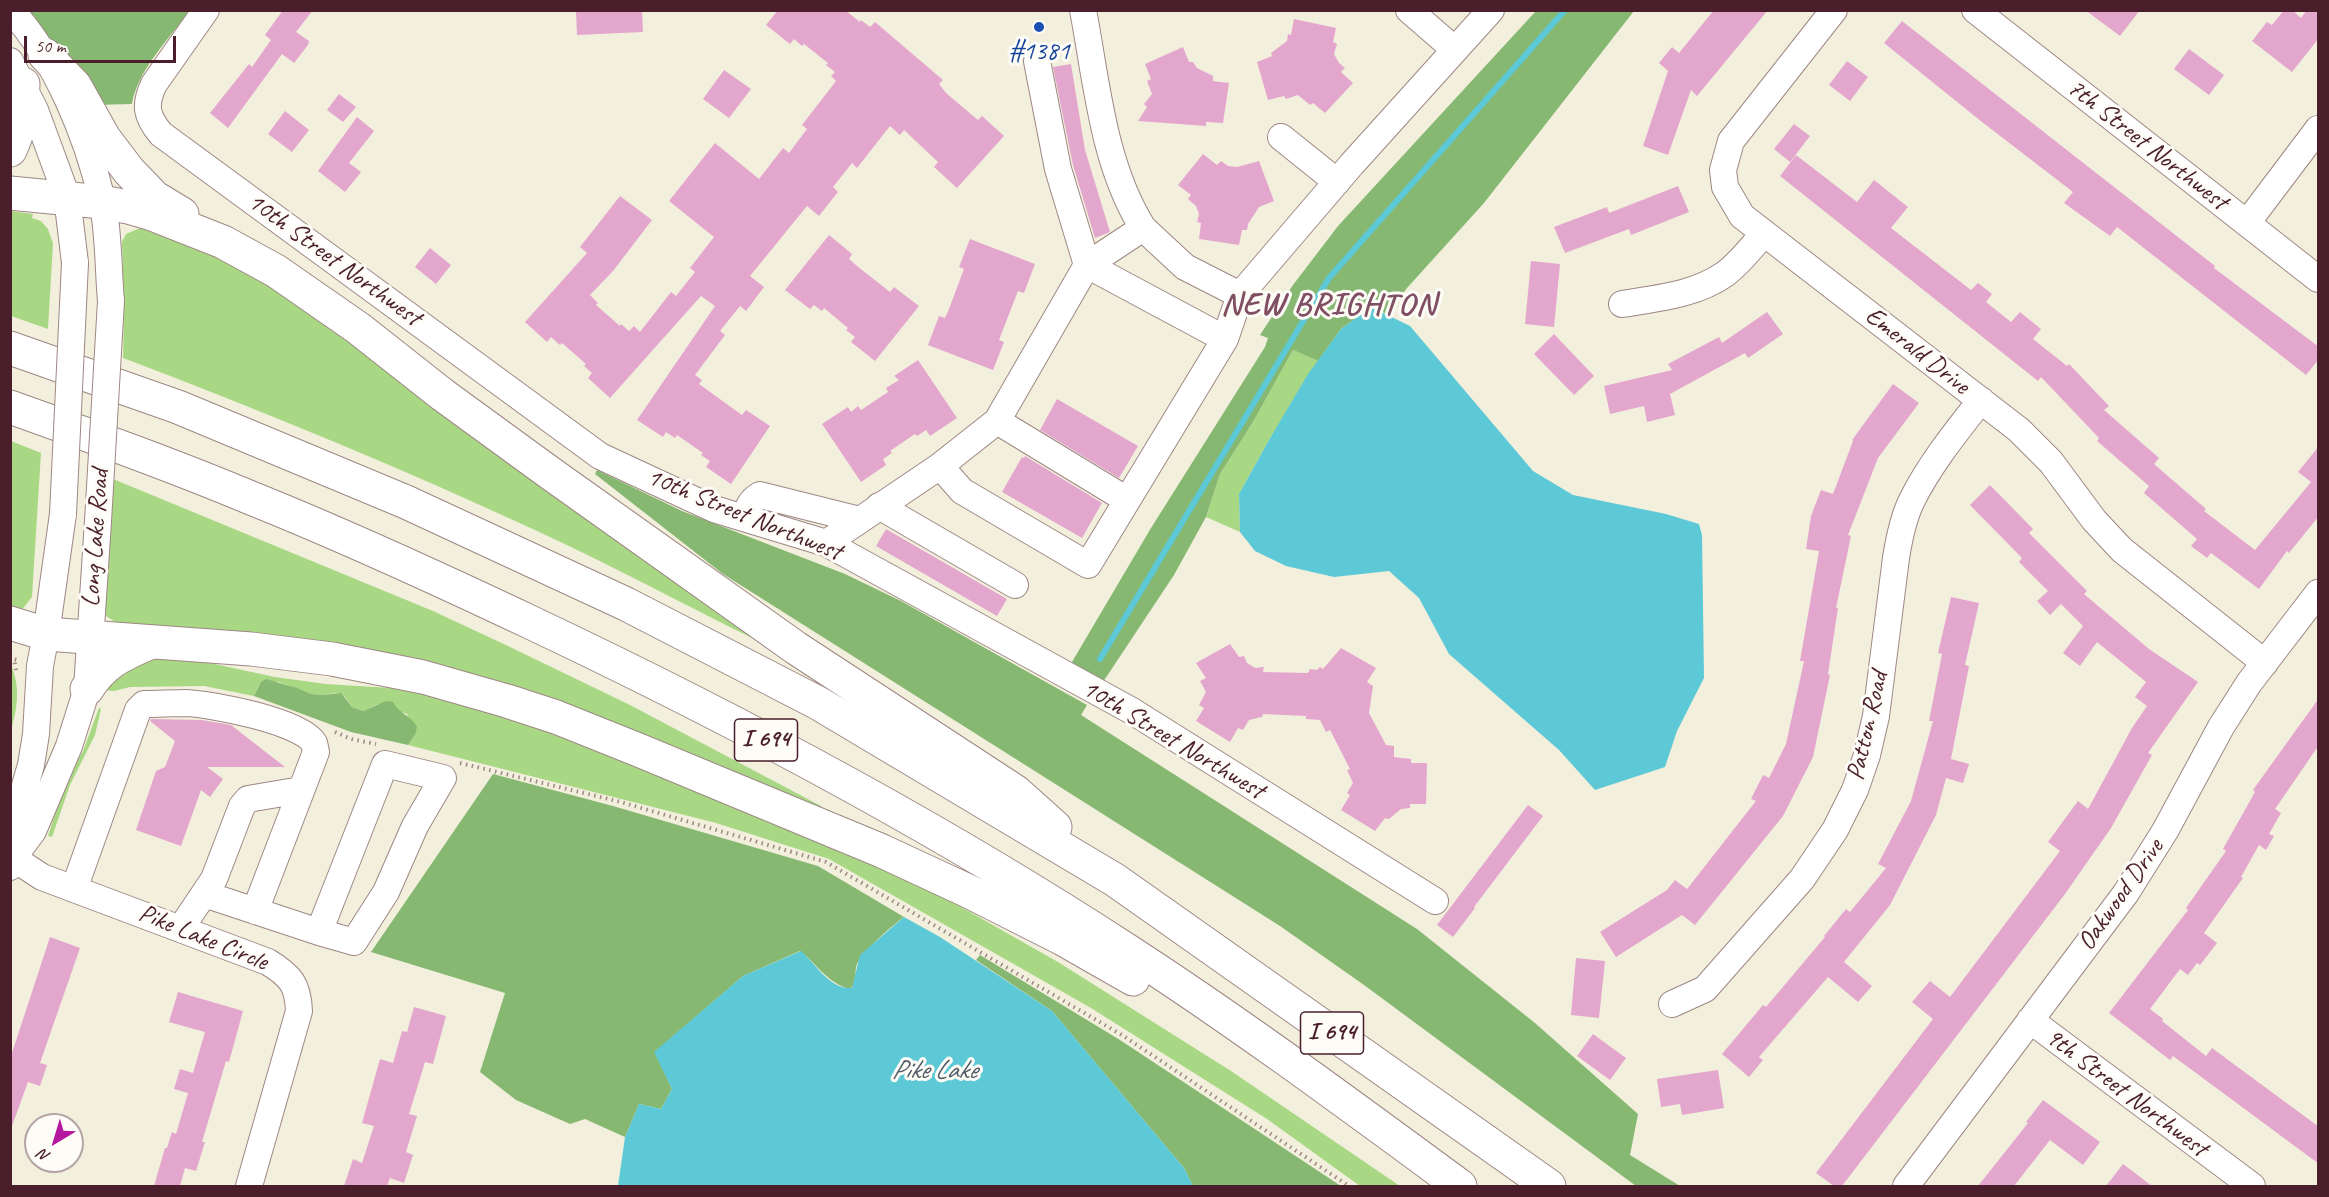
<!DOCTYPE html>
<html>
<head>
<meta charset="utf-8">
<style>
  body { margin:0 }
  #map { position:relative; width:2329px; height:1197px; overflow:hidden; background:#f3efdd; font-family:Caveat,sans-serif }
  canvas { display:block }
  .frame { position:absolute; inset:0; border:12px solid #4a1f2b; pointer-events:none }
  .north { position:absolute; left:24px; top:1113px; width:60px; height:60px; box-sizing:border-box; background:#fdfcf7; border:2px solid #b5a4a5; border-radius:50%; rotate:218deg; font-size:16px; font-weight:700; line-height:24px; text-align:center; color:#4a1f2b }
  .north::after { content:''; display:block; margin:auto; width:21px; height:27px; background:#b5179e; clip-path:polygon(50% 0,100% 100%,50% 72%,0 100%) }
  .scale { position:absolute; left:24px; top:36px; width:152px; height:27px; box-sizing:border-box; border:3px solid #4a1f2b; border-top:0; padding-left:8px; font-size:18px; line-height:21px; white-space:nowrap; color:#4a1f2b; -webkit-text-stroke:4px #fdfcf7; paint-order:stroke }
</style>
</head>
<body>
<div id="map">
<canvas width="2329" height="1197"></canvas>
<div class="frame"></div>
<div class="north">N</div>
<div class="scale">50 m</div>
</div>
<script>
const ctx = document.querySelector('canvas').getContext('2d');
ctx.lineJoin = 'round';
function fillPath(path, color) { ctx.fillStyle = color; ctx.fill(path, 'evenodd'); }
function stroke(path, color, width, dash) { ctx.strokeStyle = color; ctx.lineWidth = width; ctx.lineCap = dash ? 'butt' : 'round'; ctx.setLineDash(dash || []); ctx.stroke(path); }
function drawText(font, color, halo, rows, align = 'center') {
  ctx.font = font + ' Caveat,sans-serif'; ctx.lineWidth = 6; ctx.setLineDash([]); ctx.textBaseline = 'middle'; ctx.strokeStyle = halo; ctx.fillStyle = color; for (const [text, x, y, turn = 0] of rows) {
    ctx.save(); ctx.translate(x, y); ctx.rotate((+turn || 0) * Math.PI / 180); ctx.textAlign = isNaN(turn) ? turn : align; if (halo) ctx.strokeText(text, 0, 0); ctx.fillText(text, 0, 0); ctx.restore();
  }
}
fillPath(new Path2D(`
  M10 211 33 214 32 218 41 221 48 229 53 243 48 329 11 316Z
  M140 228 226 261 292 300 524 468 760 632 756 640C683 604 611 565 537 531 401 468 263 411 123 358L124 304 122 242 126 234Z
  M1293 350 1318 361 1269 440 1239 494 1240 532 1206 517 1220 474 1253 422Z
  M11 441 41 453 32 597 20 612 11 610Z
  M113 479 433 611 508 646 630 705 821 806 817 814 627 732 118 624 106 616 104 610Z
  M160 657 191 659 275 677 326 684 407 689 472 706 569 738 822 841 940 895 1058 962 1231 1071 1400 1186H1360L1267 1119 1091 1008 829 859 716 823 408 745 415 735 407 714 378 704 363 711 352 707 344 696 336 693 323 695 311 694 279 682H261L254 696 204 686 130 687 114 691 103 690 119 667Z
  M11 665C21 688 17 708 11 731Z
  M99 708 101 709 95 735 70 785 52 837 48 836 64 785 83 751Z`), '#a9d885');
fillPath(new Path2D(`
  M25 11H190C170 37 137 71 132 104L93 105Z
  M1536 11H1634L1484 203 1407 288 1387 314 1371 307 1341 329 1318 361 1293 350 1253 422 1220 474 1206 517 1174 575 1101 685 1069 667 1151 528 1265 347 1268 338 1260 335 1293 285 1338 226Z
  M597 470 682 511 845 574 901 601 1087 705 1081 715 1417 929 1535 1023 1638 1114 1630 1155 1680 1186H1636L1364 985 1280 926 723 574 595 474Z
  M266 679 297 688 311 694 323 695 341 693 352 707 363 711 386 701 393 702C398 713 411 715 417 727L415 735 408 745 351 732 254 696 261 682Z
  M493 774 613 806 818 866 904 917C892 926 865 949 858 962 853 971 859 981 850 989 827 983 817 964 800 951L743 976 655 1052 672 1089 661 1109 639 1104 625 1137 585 1119 570 1124 516 1100 480 1072 505 993 371 952Z
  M980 955 1120 1040 1341 1186H1193L1184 1168 1052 1011 976 960Z`), '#86b872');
fillPath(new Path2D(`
  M1371 307 1410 326 1533 471 1573 495 1666 514 1699 524 1702 535 1704 678 1677 731 1665 767 1595 790 1559 750 1449 654 1419 598 1389 571 1334 577 1286 566 1255 551 1240 532 1239 494 1269 440 1308 374 1341 329Z
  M904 917 940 937 1052 1011 1184 1168 1193 1186H618L625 1137 639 1104 661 1109 672 1089 654 1052 743 976 801 951C815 963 830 990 852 988L860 955Z`), '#5dc8d6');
stroke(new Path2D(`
  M1100 659 1329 278 1565 10`), '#5dc8d6', 6);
fillPath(new Path2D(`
  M283 10H313L296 32 309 41 308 45 294 63 282 54 228 128 210 113 249 64 252 67 271 40 265 35Z
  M591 10H642L643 32 577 35 576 12Z
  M778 10H845L860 22 861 20 870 27 875 22 943 80 939 84 946 93 978 120 982 116 1004 136 957 188 934 167 938 162 904 130 900 135 890 126 857 168 852 163 833 187 838 192 819 216 807 206 750 276 764 287 746 311 740 306 720 331 725 335 695 375 702 380 699 384 742 415 746 410 770 426 731 484 706 467 710 461 701 455 703 453 677 435 675 438 666 432 663 437 637 420 715 306 701 296 610 398 588 378 592 373 584 366 586 364 562 343 560 345 551 337 547 342 525 322 587 253 580 247 620 196 652 220 613 271 590 295 598 303 596 305 620 326 621 324 629 331 634 326 640 332 671 292 676 296 695 272 690 268 714 237 669 201 715 143 759 179 783 148 789 153 807 129 802 125 836 81 831 76 835 72 826 65 828 63 804 44 802 46 794 39 790 44 766 25Z
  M1714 10H1768L1697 96 1691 90 1668 155 1643 146 1668 71 1659 63 1672 47 1679 53Z
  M2085 10H2140L2120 36Z
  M2284 10H2292L2301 18 2307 10H2319V38L2292 72 2252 41 2267 22 2272 25Z
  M1294 19 1336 28 1333 42 1337 44 1334 54 1339 63 1345 68 1341 72 1353 83 1325 113 1313 103 1310 105 1298 95 1286 99 1284 96 1268 100 1257 62 1272 56 1271 53 1287 41 1288 34 1291 35Z
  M1902 21 2215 266 2214 268 2319 347V359L2306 375 2117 227 2110 236 2064 203 2073 192 1982 122 1884 43Z
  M1183 47 1189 62H1193L1197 68 1213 76V81L1229 83 1223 123 1206 122V126L1138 121 1147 107 1144 104 1152 94 1147 81 1151 79 1145 64Z
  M2189 49 2224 75 2209 95 2174 69Z
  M1847 61 1868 77 1850 101 1829 85Z
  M1071 64 1085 150 1110 232 1095 238 1073 165 1053 67Z
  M724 70 751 89 729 118 703 99Z
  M339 94 356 107 343 122 327 110Z
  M285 111 309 130 292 152 268 134Z
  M357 117 374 131 349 163 361 172 345 192 318 171Z
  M1794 124 1810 136 1790 162 1774 149Z
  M1203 154 1217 165 1221 161 1228 166 1237 167 1259 161 1274 201 1259 207 1248 224 1247 230H1242L1239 245 1199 239 1201 223 1197 222 1199 214 1196 206 1188 199 1191 195 1178 185Z
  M1796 155 1857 202 1874 180 1908 207 1891 228 1971 290 1978 283 1992 294 1986 302 2011 322 2020 312 2041 329 2033 339 2067 366 2069 364 2109 406 2104 410 2159 458 2154 464 2206 509 2204 511 2255 550 2311 482 2298 472 2319 446V516L2289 553 2287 551 2259 589 2211 553 2207 558 2191 546 2197 539 2144 493 2149 486 2097 441 2099 438 2041 377 2038 381 1780 176Z
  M1678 186 1689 212 1631 235 1629 229 1565 253 1554 227 1607 207 1609 213Z
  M829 235 852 254 849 259 857 266 890 292 894 287 919 306 875 361 851 342 855 337 846 330 848 328 824 308 822 311 814 305 810 309 785 290Z
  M970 239 1035 264 1024 293 1018 291 999 340 1004 342 993 370 928 345 939 316 945 318 949 309 964 269 959 267Z
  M430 248 451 265 436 284 415 267Z
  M1531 261 1560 264 1554 327 1525 324Z
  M1767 312 1783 334 1748 358 1745 353 1670 394 1675 415 1647 422 1644 406 1610 414 1604 386 1672 370 1668 364 1719 337 1722 343Z
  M1554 334 1594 376 1574 395 1534 354Z
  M918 360 957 418 930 436 926 430 917 436 915 434 890 451 892 453 883 459 886 465 861 482 822 424 848 407 851 412 858 406 861 410 888 392 886 388 899 380 894 376Z
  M1893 384 1919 403 1878 458 1848 535 1851 536 1836 608H1838L1828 674 1830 675 1813 757 1783 816 1695 925 1682 915 1616 957 1600 932 1667 890 1675 880 1687 889 1756 801 1751 799 1763 775 1769 778 1786 744 1804 661H1800L1819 551 1806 549 1811 516 1821 490 1833 494 1853 441 1852 440Z
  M1057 399 1138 446 1119 478 1040 430Z
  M1025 456 1102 503 1082 538 1002 492 1022 457 1024 458Z
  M1990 485 2033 529 2029 533 2087 591 2084 594 2149 649 2198 682 2148 753 2152 755 2111 828 2065 894 1842 1186H1834L1816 1173 1933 1019 1912 1002 1930 981 1950 997 2060 851 2048 842 2078 801 2088 809 2132 728 2147 706 2135 697 2146 682 2097 642 2080 666 2063 653 2083 626 2061 604 2050 615 2037 601 2048 591 2019 562 2022 558 1970 505Z
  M886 529 1007 599 997 616 876 546Z
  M1951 597 1979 603 1965 665 1969 666 1951 759 1969 764 1963 783 1946 778 1936 815 1890 905 1844 962 1872 986 1858 1002 1828 977 1759 1057 1763 1060 1749 1077 1722 1054 1763 1005 1766 1007 1825 937 1824 936 1846 909 1850 912 1886 868 1878 864 1911 801 1933 721H1929L1942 654 1938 653Z
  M1230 644 1239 657 1244 656 1247 663 1255 668 1264 667 1263 672 1308 673 1310 669 1317 670 1320 667 1323 669 1341 648 1376 668 1367 682 1373 686 1369 713 1386 745 1394 746V757L1411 759V763H1427L1426 804H1410V808L1401 809 1389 819 1385 818 1375 831 1341 810 1350 795 1347 793 1353 783 1347 770 1350 769 1330 730 1326 732 1320 720 1306 719V716L1263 714 1262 717 1249 720 1243 730 1238 728 1230 742 1196 721 1204 708 1199 705 1206 692 1200 681 1206 678 1196 663Z
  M2319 698V745L2275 809 2281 813 2269 834 2274 836 2266 850 2259 845 2241 877 2243 878 2204 933 2217 943 2200 965 2197 963 2188 975 2180 969 2150 1009 2163 1019 2162 1021 2206 1056 2212 1048 2319 1127V1164L2173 1056 2170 1060 2109 1013 2188 910 2186 908 2226 851 2223 849 2255 792 2253 790Z
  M151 719 202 720 231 725 285 767H207L223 779 210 797 201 790 181 846 136 830 156 771 165 767 175 741 150 721Z
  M1528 805 1543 816 1474 907 1475 908 1453 937 1437 925Z
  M50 937 80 948 40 1063 47 1065 40 1086 28 1082 12 1126 10 1125V1059Z
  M1576 958 1605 961 1599 1018 1571 1015Z
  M178 992 243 1011 229 1062 226 1061 202 1142H205L196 1171 185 1168 180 1186H154L165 1148H167L172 1132 176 1134 188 1093 174 1089 180 1069 193 1073 205 1032 169 1022Z
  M414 1007 446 1016 433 1064 425 1062 409 1114 417 1116 406 1152 413 1155 404 1183 390 1178 387 1186H344L353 1159 362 1163 374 1126 362 1123 380 1059 393 1063 402 1031 407 1032Z
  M1593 1034 1626 1058 1610 1080 1577 1056Z
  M1718 1070 1724 1108 1682 1115 1680 1104 1661 1107 1657 1079Z
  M2043 1100 2100 1142 2083 1165 2050 1140 2014 1186H1978L2028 1123 2026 1122Z
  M2123 1164 2152 1186H2106Z`), '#e3a7ce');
const minor = new Path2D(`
  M11 10C56 60 87 135 102 200 109 231 108 269 111 301
  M206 10 154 84C144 105 146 116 161 134L600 456 714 509 826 543 1132 711 1435 901
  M1409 10 1455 50
  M1834 10 1731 141 1723 170 1725 187 1742 216 2019 430 2051 462 2094 520 2122 550 2265 663
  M1975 10 2318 279
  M10 61 35 110 67 197 75 263
  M1037 61 1058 169 1087 265 1225 339
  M1281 137 1337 182
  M2247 223 2318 129
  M1143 228 1185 267 1240 295 1352 164 1491 10
  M1622 304C1658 298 1695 295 1725 274 1740 263 1752 247 1764 233
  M997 421 1127 500
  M940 466 962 491 1088 565 1225 339 1240 295
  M879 506 1015 585
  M745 518C748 507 750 501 760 495L860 520
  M826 543 940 466 997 421 1087 265 1143 228C1103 164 1097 84 1083 10
  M385 764 443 778 415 826 386 892 354 942 319 932Z
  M10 856 42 877 268 962C291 976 298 985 299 1011L249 1186
  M14 858 15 820 31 765 36 734 40 666 46 634 63 514
  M10 867 13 858 33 831 69 746 87 689 98 521
  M74 889 138 710 144 704C158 704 172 703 186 703 211 704 301 721 314 743 315 745 315 749 316 752L255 911
  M204 894 319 932
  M181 928 214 879 242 806 248 799 301 790
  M1672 1004 1705 989 1802 879 1835 830 1855 790 1867 755 1876 716 1896 558C1899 539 1903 518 1912 500 1930 464 1956 432 1981 400
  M2030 1020 2252 1186
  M1906 1186 2126 893 2165 831 2221 727 2249 683 2318 593`);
const highway = new Path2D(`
  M45 55 75 86 104 138 129 171 154 197 182 214
  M10 150C21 128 22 107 23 84
  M10 193 102 202 128 207 152 214 223 242 276 271 358 328 443 395 550 473 796 648 1016 792 1055 827
  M10 348 178 407 406 502 626 604 818 703 1115 880 1549 1186
  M10 407C91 436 172 465 251 498 346 536 439 579 532 623 737 720 938 827 1128 951 1242 1025 1351 1106 1460 1186
  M10 623 46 634 251 649 332 659 423 677 507 701 556 717 641 751 882 851 968 891 1063 939 1133 979
  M87 689C103 663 121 655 149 643`);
stroke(minor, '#9e8784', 28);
stroke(highway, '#9e8784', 35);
stroke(new Path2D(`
  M16 670 14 659 20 661
  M335 732 351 739 376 744
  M460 763 621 802 826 862 1122 1035 1349 1186`), '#9e8784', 4, [1.5, 4.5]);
stroke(minor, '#fff', 26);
stroke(highway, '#fff', 33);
const minorBridge = new Path2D(`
  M63 514 75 263
  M98 521 111 301`);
stroke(minorBridge, '#9e8784', 28, []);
stroke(minorBridge, '#fff', 26);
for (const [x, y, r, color] of [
  [1039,27,6,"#1a4fb4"]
]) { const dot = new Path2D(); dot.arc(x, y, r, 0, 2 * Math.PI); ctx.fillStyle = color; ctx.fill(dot); stroke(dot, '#fdfcf7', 2); }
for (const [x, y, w] of [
  [766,740,63],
  [1332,1033,63]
]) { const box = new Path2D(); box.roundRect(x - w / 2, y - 21, w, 42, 4.5); ctx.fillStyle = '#fdfcf7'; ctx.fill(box); stroke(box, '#4a1f2b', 1.5); }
drawText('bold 24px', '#4a1f2b', null, [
  ["I 694",766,740],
  ["I 694",1332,1033]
]);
drawText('26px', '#164399', '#fdfcf7', [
  ["#1381",1039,52]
]);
drawText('26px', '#4a1f2b', '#fdfcf7', [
  ["7th Street Northwest",2147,145,38],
  ["10th Street Northwest",334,260,36],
  ["Emerald Drive",1917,351,38],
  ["10th Street Northwest",744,515,22],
  ["Long Lake Road",96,538,-86],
  ["Patton Road",1868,726,-77],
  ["10th Street Northwest",1173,740,31],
  ["Oakwood Drive",2121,895,-55],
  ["Pike Lake Circle",203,938,22],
  ["9th Street Northwest",2126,1093,37]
]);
drawText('italic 27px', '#515a67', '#fdfcf7', [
  ["Pike Lake",934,1071]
]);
ctx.letterSpacing = '1.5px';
drawText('bold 32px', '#804f64', '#fdfcf7', [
  ["NEW BRIGHTON",1329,306]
]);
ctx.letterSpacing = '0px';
</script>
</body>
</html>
